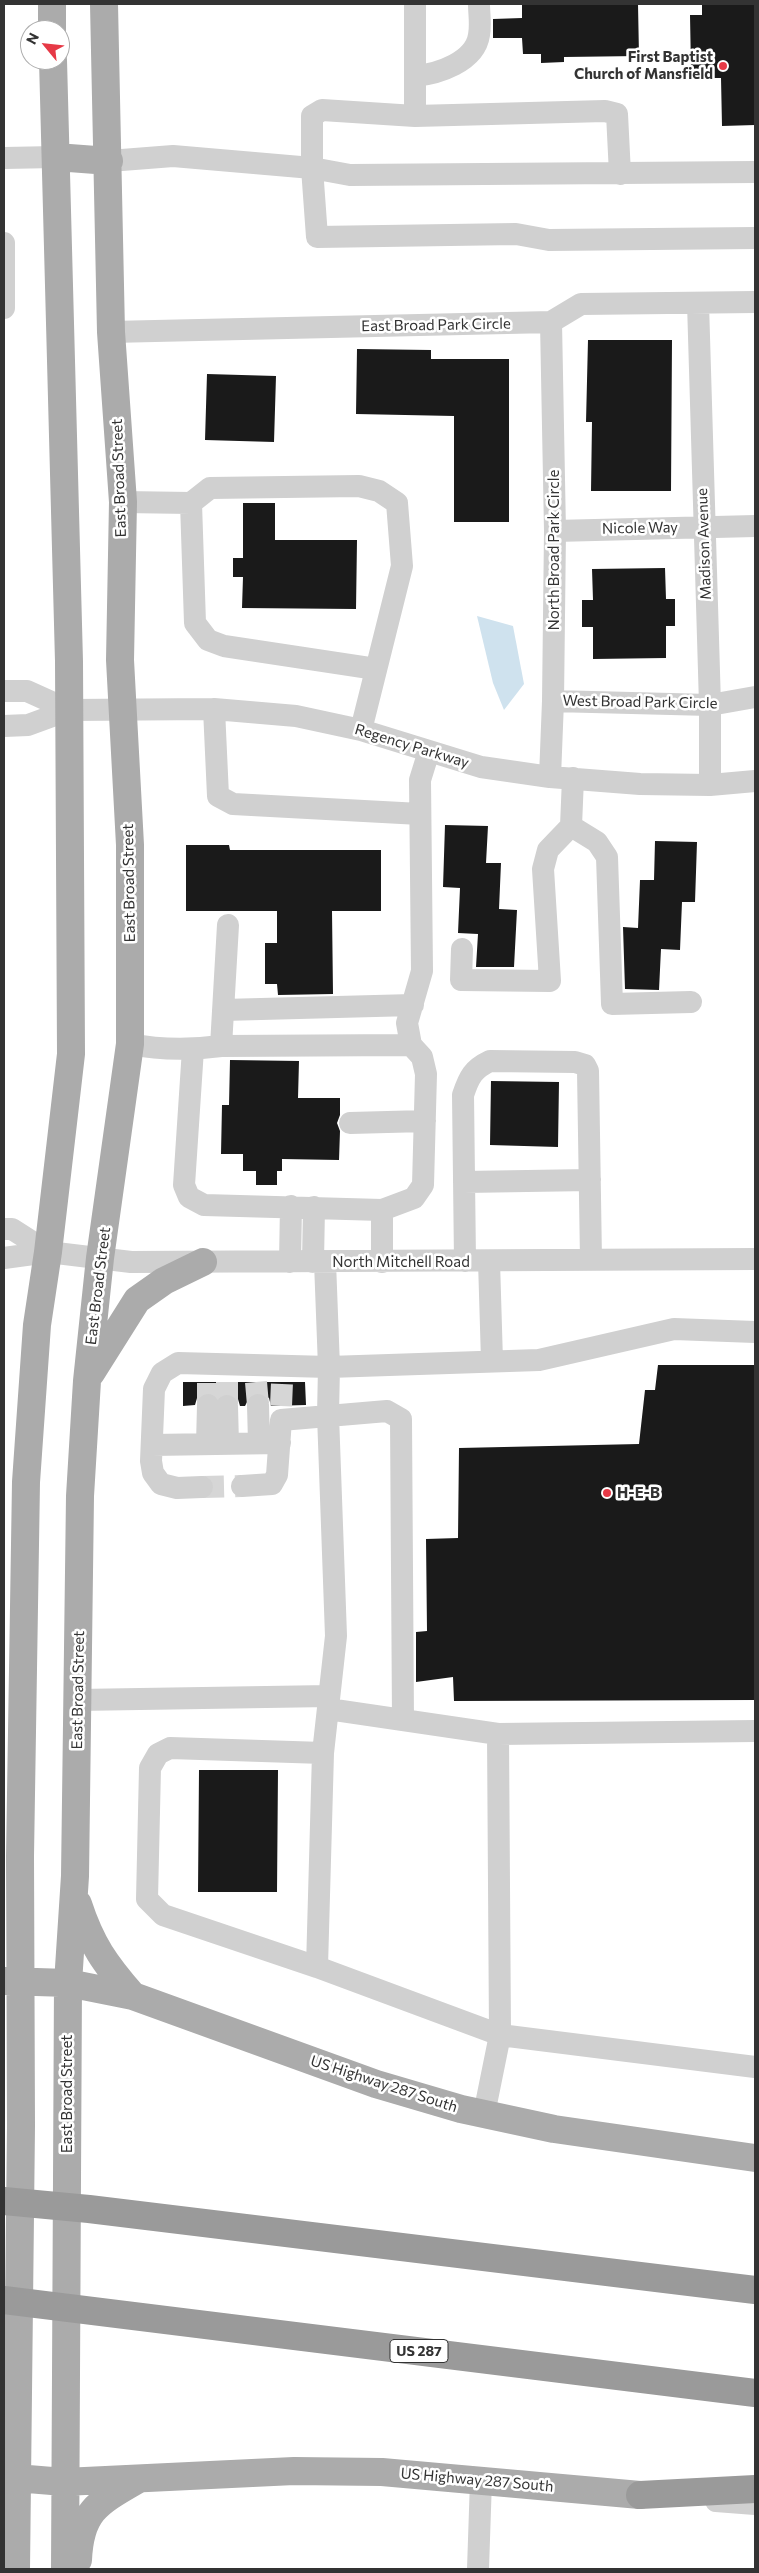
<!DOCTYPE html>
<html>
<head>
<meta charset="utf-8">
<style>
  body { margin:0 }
  #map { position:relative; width:759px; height:2573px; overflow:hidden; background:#fff; font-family:Commissioner,sans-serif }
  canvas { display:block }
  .frame { position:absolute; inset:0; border:5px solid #333; pointer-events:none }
  .north { position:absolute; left:20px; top:20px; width:50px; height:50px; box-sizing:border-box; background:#fff; border:1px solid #adadad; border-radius:50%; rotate:298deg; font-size:14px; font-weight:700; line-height:20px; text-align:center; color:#333 }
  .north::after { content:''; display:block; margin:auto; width:18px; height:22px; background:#e63946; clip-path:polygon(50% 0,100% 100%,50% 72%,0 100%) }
</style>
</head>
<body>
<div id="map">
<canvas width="759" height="2573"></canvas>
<div class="frame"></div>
<div class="north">N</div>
</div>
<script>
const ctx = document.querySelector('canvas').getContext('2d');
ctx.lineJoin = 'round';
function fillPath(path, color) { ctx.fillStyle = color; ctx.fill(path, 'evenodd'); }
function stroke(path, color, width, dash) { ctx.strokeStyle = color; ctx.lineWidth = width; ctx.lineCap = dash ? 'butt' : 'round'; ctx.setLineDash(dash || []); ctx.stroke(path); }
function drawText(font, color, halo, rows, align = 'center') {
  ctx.font = font + ' Commissioner,sans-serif'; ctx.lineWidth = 5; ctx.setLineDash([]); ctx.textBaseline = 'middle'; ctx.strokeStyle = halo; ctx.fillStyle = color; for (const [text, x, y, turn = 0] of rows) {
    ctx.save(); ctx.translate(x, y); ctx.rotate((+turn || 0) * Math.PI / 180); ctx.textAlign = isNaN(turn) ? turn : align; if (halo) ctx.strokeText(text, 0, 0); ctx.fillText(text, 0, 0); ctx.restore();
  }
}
fillPath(new Path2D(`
  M477 616 513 626 524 684 504 710 493 683Z`), '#cfe2ee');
fillPath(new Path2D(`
  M522 4H638L639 56 564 57V62L541 63V54H523L522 38H493V19L522 18Z
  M702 4H755V125L722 126 721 78H710V69H691L690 15H702Z
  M588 340H672L671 491H591L592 422H586Z
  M357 349 431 350V359H509V522H454V416L356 414Z
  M207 374 276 376 274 442 205 440Z
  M243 503H275V540H357L356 609 242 608 243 577H233V558H243Z
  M665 568 666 599H675V626H666V658L593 659V627H582V600H593L592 569Z
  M445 825 488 826 486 863H501L499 909 517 910 514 967H476L478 934 458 933 460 888 443 887Z
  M655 841 697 842 695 902H682L680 950 661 949 659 990 625 989 623 927 638 928 640 880H654Z
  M186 845H229L230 850H381V911H332L333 994 278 995 277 984H265V943H277V911H186Z
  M230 1060 299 1061 298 1098H340V1115L337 1123 340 1131 339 1160 282 1159V1171H277V1185H256V1171H243V1154H221L222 1105H229Z
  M491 1081 559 1082 558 1147 490 1145Z
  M658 1365H755V1700L454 1701 453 1677 416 1682V1632L427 1631 426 1539 458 1538 459 1448 639 1444 645 1390H655Z
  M183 1382H305L306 1405 271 1406 269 1398 258 1392 251 1394 245 1406H240L238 1399 233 1394 226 1393 218 1397 208 1392 197 1398 195 1405 183 1406Z
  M199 1770H278L277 1892H198Z`), '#1a1a1a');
stroke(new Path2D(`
  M227 1382V1406
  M256 1382 258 1405
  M208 1405V1382
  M281 1406 282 1382
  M202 1487 242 1486`), '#d6d6d6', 22, [22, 11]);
stroke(new Path2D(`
  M415 76C438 74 475 62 479 35 481 25 479 13 479 4
  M415 116 605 111 617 114 620 174
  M4 158 56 157
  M109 161 173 156 312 168V116L322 110 415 116V4
  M755 172 350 175 312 168 317 237 516 234 549 240 755 238
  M4 243V308
  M698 303 710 705V785
  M111 332 551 322 581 304 755 302
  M123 502 191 503 195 623 208 640 224 646 376 669
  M191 503 210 488 359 486 379 491 397 503 402 566 361 730
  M555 531 755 526
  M4 691H27L69 710
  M553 701 710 705 755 697
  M214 709 218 796 233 804 420 814
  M4 726 28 725 69 710 214 709 296 716 361 730 481 767 550 777 640 784 710 785 755 781
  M550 777 553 701 555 531 551 322
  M573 778 571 826 597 842 607 857 612 1004 691 1002
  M462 949 461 980 550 981 543 869 548 850 571 826
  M223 1010 413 1005
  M130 1044C160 1050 191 1050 221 1046L411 1045
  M221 1046 228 925
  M193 1049 184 1185 189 1197 204 1205 382 1210
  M350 1123 425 1121
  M464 1182 590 1180
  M4 1229H12L48 1252
  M4 1258 48 1252 131 1262 755 1259
  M465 1261 463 1095C469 1077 473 1069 490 1061L575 1062 585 1065 588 1071 591 1260
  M489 1261 492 1361
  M290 1262 291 1206
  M313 1262 314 1207
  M325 1262 329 1367 539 1360 674 1329 755 1332
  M382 1262V1210L414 1198 423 1185 426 1074 422 1057 411 1045 407 1023 422 971 420 780 429 751
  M258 1405 259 1443
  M227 1406 228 1444
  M207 1444 208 1405
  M152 1445 280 1443
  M242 1486 272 1484 277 1475 281 1420 387 1411 401 1419 403 1720
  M202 1487 177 1488 161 1484 153 1473 151 1461 154 1389 162 1373 178 1363 329 1367 328 1415 336 1636 323 1753 317 1967 500 2035 755 2067
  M77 1700 329 1696
  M328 1709 498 1734
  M317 1967 163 1915 147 1899 150 1768 158 1754 170 1748 323 1753
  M484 2114 500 2035 498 1734 755 1731
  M716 2501 755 2504
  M478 2569 481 2480`), '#d0d0d0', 22);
stroke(new Path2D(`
  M52 4V30
  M56 157 109 161
  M91 1373 137 1300 164 1281 203 1262
  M78 1904C91 1944 105 1964 133 1996
  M4 1981 68 1983 133 1996 376 2084 461 2109 554 2129 755 2158
  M4 2477 64 2482 294 2471 382 2472 640 2495
  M78 2560C80 2512 97 2503 137 2480
  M16 2569 21 2126 20 1856 26 1482 37 1325 48 1252 71 1054 69 661 53 60
  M65 2569 68 1983 75 1876 80 1496 87 1381 100 1258 130 1044V845L120 660 123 502 111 332 104 4`), '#ababab', 28);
stroke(new Path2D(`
  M4 2201 89 2209 755 2290
  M4 2300 755 2393
  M640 2495 755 2489`), '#9a9a9a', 28);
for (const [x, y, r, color] of [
  [723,66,5,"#e63946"],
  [607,1493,5,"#e63946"]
]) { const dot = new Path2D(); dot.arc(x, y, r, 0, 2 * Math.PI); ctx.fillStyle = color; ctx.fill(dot); stroke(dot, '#fff', 2); }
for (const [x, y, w] of [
  [419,2351,58]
]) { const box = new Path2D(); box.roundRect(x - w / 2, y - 11.5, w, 23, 4); ctx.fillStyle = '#fff'; ctx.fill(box); stroke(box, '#333', 1); }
drawText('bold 14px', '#333', null, [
  ["US 287",419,2351]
]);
drawText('bold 15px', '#333', '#fff', [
  ["First Baptist",713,57],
  ["Church of Mansfield",713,74],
  ["H-E-B",617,1493,"left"]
], 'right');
drawText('15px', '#333', '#fff', [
  ["East Broad Park Circle",436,325,-1],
  ["East Broad Street",119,478,-92],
  ["Nicole Way",640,528,-1],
  ["Madison Avenue",704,544,-92],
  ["North Broad Park Circle",554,550,-90],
  ["West Broad Park Circle",640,702,1],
  ["Regency Parkway",412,746,17],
  ["East Broad Street",129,883,-91],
  ["North Mitchell Road",401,1262],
  ["East Broad Street",98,1286,-83],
  ["East Broad Street",78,1690,-89],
  ["US Highway 287 South",384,2084,18],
  ["East Broad Street",67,2094,-90],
  ["US Highway 287 South",477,2480,5]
]);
</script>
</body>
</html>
